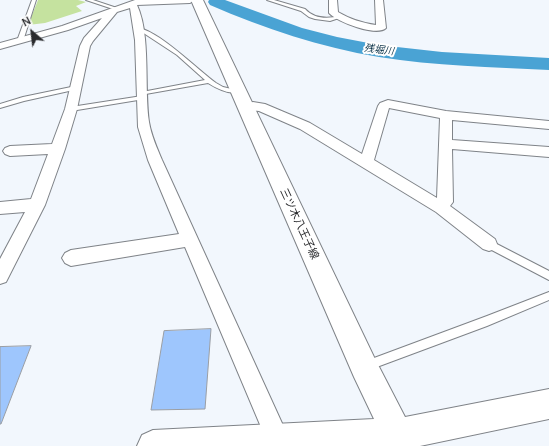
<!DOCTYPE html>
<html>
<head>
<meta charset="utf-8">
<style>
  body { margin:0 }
  #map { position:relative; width:549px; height:446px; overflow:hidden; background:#f2f7fd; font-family:Manrope,sans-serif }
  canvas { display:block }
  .north { position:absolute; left:12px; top:12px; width:40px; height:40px; -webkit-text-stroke:3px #fff; paint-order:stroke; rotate:332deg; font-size:11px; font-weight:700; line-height:16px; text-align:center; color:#292a2d }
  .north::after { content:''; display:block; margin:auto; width:14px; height:18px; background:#292a2d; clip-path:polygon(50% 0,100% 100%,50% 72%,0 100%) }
</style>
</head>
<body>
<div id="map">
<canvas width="549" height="446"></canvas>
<div class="north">N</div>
</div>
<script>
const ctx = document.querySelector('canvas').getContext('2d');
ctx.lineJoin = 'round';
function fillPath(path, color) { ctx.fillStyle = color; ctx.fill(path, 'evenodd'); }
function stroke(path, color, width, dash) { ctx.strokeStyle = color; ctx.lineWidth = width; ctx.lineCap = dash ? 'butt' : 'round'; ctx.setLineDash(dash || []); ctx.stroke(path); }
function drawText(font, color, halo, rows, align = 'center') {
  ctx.font = font + ' Manrope,"Noto Sans JP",sans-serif'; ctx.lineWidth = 4; ctx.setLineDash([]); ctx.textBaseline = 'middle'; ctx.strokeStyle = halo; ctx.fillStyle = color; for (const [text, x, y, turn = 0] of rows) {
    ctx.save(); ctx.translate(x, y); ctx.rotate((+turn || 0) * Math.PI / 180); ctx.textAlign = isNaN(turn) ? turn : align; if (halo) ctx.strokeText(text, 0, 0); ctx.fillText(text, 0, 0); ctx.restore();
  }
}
fillPath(new Path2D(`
  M38 0H78L86 2 76 6 82 11 45 23 28 25Z`), '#c5e29f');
fillPath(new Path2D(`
  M209 0H225L302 28 337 37 379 45 442 52 549 58V70C492 67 435 66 379 57 320 47 265 29 210 5L208 2Z`), '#4aa3d4');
const building = new Path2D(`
  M211 329 205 409 151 410 164 331Z
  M31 346 1 424H0V347Z`);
fillPath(building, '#9ec6fd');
stroke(building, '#9a9ea4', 1);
const lane = new Path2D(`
  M32 0H36L23 41 18 42 17 41Z
  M86 0H93L120 9 116 10Z
  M267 0H274L305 9C314 19 327 19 340 16L342 17 330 21 315 19 309 17 301 11Z
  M136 28C155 27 199 71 216 83L223 87 240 91C231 96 216 88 208 83L140 95 139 94 142 92 205 80 177 55 142 32 136 30Z
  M76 86 79 88 78 89 24 101 0 108V104L23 97Z
  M142 96 144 97V99L71 111 68 109 71 107Z
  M489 240 549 271V280L486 247 485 244 486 241Z
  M549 292V300L487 326 366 371 362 370 361 366 362 362 366 361 487 316Z`);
const street = new Path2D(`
  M135 0H194L190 3 137 5C151 35 144 88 149 122 151 135 157 148 162 160L286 432 290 440 287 446H269L185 247 71 266 65 263 62 258 65 253 71 250 179 234 148 160 138 127 135 40 130 8 117 12 93 41 90 46 77 109 65 149 45 205 6 282 0 284V259L25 212 0 214V202L31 199 48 154 10 156 5 154 3 151 5 148 10 146 52 144 65 109 80 46 84 38 102 18 68 30 0 49V43L62 26Z
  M329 0H337L338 12C350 19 362 23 376 25L375 0H383L386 28C377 37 337 22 329 13Z
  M388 100 446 111 549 121V129L452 120V140L549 147V157L452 149 453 202 450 206 495 239 497 244 495 249 489 251 483 249 436 212 359 165 300 129 259 111C252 110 247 112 241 111L239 108 241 105 253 102 265 104 310 123 362 154 378 106 380 103ZM389 108 440 118 437 198 374 160Z`);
const secondary = new Path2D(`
  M191 0H203L374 357 405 417 549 389V419L420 446H137L142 435 153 430 374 419 354 377Z`);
stroke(lane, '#7f8388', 2);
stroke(street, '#7f8388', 2);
stroke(secondary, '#7f8388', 2);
fillPath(lane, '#fff');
fillPath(street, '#fff');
fillPath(secondary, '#fff');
drawText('italic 10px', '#10374c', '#fff', [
  ["残堀川",379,50,7]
]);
drawText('11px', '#292a2d', '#fff', [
  ["三ツ木八王子線",299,224,65]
]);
</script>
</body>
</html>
